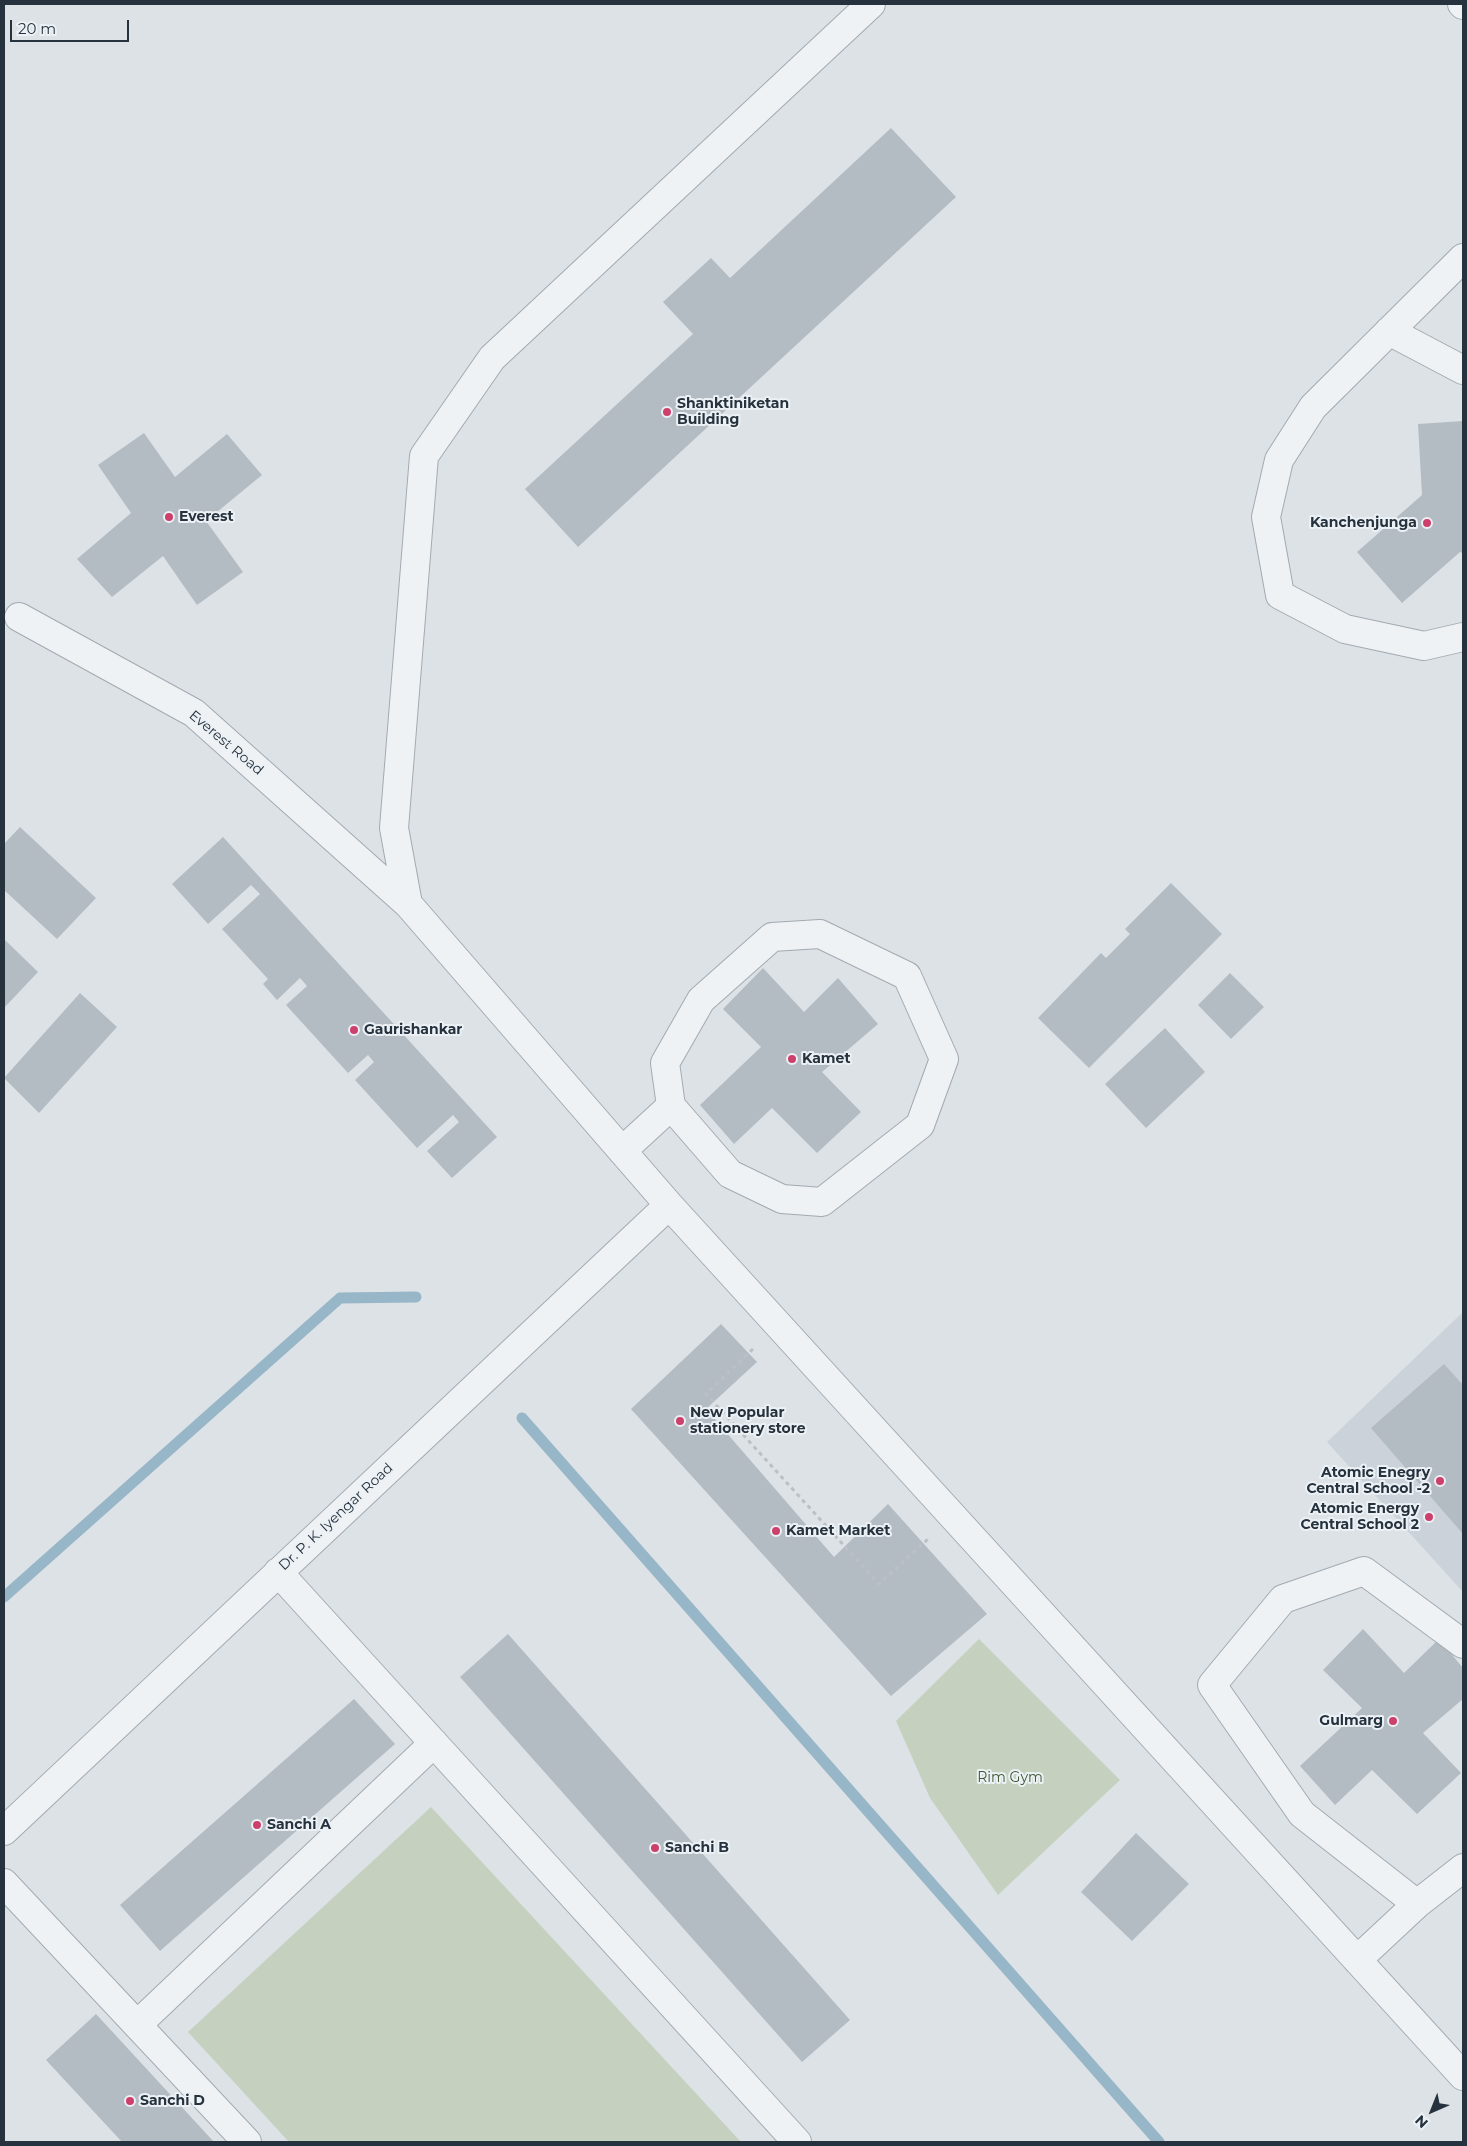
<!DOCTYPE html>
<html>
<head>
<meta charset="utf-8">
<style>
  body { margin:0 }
  #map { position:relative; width:1467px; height:2146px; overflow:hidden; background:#dde2e7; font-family:Montserrat,sans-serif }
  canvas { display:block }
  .frame { position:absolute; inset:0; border:5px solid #26323d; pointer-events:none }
  .north { position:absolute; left:1407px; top:2086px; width:50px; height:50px; -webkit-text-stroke:4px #ecf1f5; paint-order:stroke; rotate:224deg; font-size:14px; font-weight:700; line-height:20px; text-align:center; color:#26323d }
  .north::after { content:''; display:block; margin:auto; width:18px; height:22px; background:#26323d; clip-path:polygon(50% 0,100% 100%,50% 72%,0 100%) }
  .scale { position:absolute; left:10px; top:20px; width:119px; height:22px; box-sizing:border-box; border:2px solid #26323d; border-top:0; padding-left:6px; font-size:15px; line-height:18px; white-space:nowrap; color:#26323d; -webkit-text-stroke:4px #ecf1f5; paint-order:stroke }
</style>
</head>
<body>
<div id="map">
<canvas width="1467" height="2146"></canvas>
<div class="frame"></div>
<div class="north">N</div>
<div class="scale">20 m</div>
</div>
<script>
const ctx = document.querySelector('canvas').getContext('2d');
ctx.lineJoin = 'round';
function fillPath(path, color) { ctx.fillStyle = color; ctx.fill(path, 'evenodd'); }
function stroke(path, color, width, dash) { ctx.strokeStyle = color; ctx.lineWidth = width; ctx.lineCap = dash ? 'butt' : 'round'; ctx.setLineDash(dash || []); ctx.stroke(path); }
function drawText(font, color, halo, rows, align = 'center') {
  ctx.font = font + ' Montserrat,sans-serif'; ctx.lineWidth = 4; ctx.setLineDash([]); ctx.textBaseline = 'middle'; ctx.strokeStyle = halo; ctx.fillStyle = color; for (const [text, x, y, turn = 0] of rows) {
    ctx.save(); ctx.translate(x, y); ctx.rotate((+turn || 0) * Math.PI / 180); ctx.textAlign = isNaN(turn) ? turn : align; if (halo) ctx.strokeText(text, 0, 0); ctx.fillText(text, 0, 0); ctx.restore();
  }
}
fillPath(new Path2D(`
  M1463 1312V1592L1327 1442Z`), '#cbd2d9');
fillPath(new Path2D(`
  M979 1639 1120 1780 998 1895 930 1798 896 1721Z
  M431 1807 741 2142H289L188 2032Z`), '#c5d1be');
stroke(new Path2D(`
  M522 1418 1159 2142
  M4 1597 340 1298 416 1297`), '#97b6c7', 11);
fillPath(new Path2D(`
  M891 128 956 197 578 547 525 489 693 334 663 302 711 258 730 278Z
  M1463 421V553L1460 552 1402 603 1357 552 1422 495 1418 424Z
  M144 433 175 477 227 434 262 475 206 521 243 572 197 605 163 556 112 597 77 559 131 513 98 465Z
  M20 827 96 898 57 939 4 890V844Z
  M223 837 497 1137 452 1178 427 1151 459 1122 453 1115 417 1148 355 1080 374 1062 368 1055 348 1073 286 1005 307 986 300 978 277 1000 263 984 268 979 222 929 260 894 251 885 208 924 172 884Z
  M1171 883 1222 934 1089 1068 1038 1018 1101 953 1106 958 1130 934 1125 929Z
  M4 939 38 972 4 1008Z
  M763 968 804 1012 838 978 878 1024 822 1072 861 1112 817 1153 772 1108 734 1144 700 1105 761 1047 723 1009Z
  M1230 973 1264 1007 1231 1039 1198 1005Z
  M80 993 117 1027 39 1113 4 1078Z
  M1165 1028 1205 1072 1146 1128 1105 1084Z
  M721 1324 757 1362 706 1409 834 1557 888 1504 987 1614 891 1696 631 1409Z
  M1444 1364 1463 1385V1534L1371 1428Z
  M1363 1629 1404 1673 1439 1639 1463 1668V1699L1423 1733 1461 1773 1417 1814 1372 1770 1335 1805 1300 1766 1362 1708 1323 1670Z
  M508 1634 850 2020 802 2062 460 1677Z
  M354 1699 395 1744 160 1951 120 1905Z
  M1136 1833 1189 1884 1132 1941 1081 1892Z
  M96 2014 214 2142H122L46 2060Z`), '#b4bcc3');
const minor = new Path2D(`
  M871 4 492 358 424 456 394 828 408 904 669 1205 1463 2076
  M1462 4 1463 5
  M1463 258 1313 407 1279 460 1266 517 1280 595 1345 629 1424 646 1463 637
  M1389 331 1463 370
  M19 617 194 713 408 904
  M622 1151 671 1106 665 1063 701 1000 772 937 820 934 907 976 944 1059 920 1125 822 1202 782 1199 730 1174 671 1106
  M278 1572 797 2142
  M4 1831 669 1205
  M4 1883 247 2142
  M1417 1904 1302 1814 1212 1685 1283 1599 1364 1571 1463 1644
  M1357 1960 1417 1904 1463 1868
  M138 2024 434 1743`);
stroke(minor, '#a2aab1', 30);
stroke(new Path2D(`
  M753 1349 706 1394 879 1584 928 1539`), '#bbc0c5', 3, [4, 4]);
stroke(minor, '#eff2f5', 28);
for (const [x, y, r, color] of [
  [667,412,5,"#cd406b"],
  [169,517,5,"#cd406b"],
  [1427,523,5,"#cd406b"],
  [354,1030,5,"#cd406b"],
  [792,1059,5,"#cd406b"],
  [680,1421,5,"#cd406b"],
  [1440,1481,5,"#cd406b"],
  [1429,1517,5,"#cd406b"],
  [776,1531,5,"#cd406b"],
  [1393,1721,5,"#cd406b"],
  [257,1825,5,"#cd406b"],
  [655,1848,5,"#cd406b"],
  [130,2101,5,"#cd406b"]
]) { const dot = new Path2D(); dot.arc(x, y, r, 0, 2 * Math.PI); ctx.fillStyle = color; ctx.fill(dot); stroke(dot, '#ecf1f5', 2); }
drawText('bold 14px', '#26323d', '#ecf1f5', [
  ["Shanktiniketan",677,404],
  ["Building",677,420],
  ["Everest",179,517],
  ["Kanchenjunga",1417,523,"right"],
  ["Gaurishankar",364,1030],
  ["Kamet",802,1059],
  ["New Popular",690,1413],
  ["stationery store",690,1429],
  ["Atomic Enegry",1430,1473,"right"],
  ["Central School -2",1430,1489,"right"],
  ["Atomic Energy",1419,1509,"right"],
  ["Central School 2",1419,1525,"right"],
  ["Kamet Market",786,1531],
  ["Gulmarg",1383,1721,"right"],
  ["Sanchi A",267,1825],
  ["Sanchi B",665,1848],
  ["Sanchi D",140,2101]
], 'left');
drawText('14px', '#26323d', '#ecf1f5', [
  ["Everest Road",226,743,40],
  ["Dr. P. K. Iyengar Road",336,1517,-43]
]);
drawText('14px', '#405934', '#ecf1f5', [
  ["Rim Gym",1010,1778]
]);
</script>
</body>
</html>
